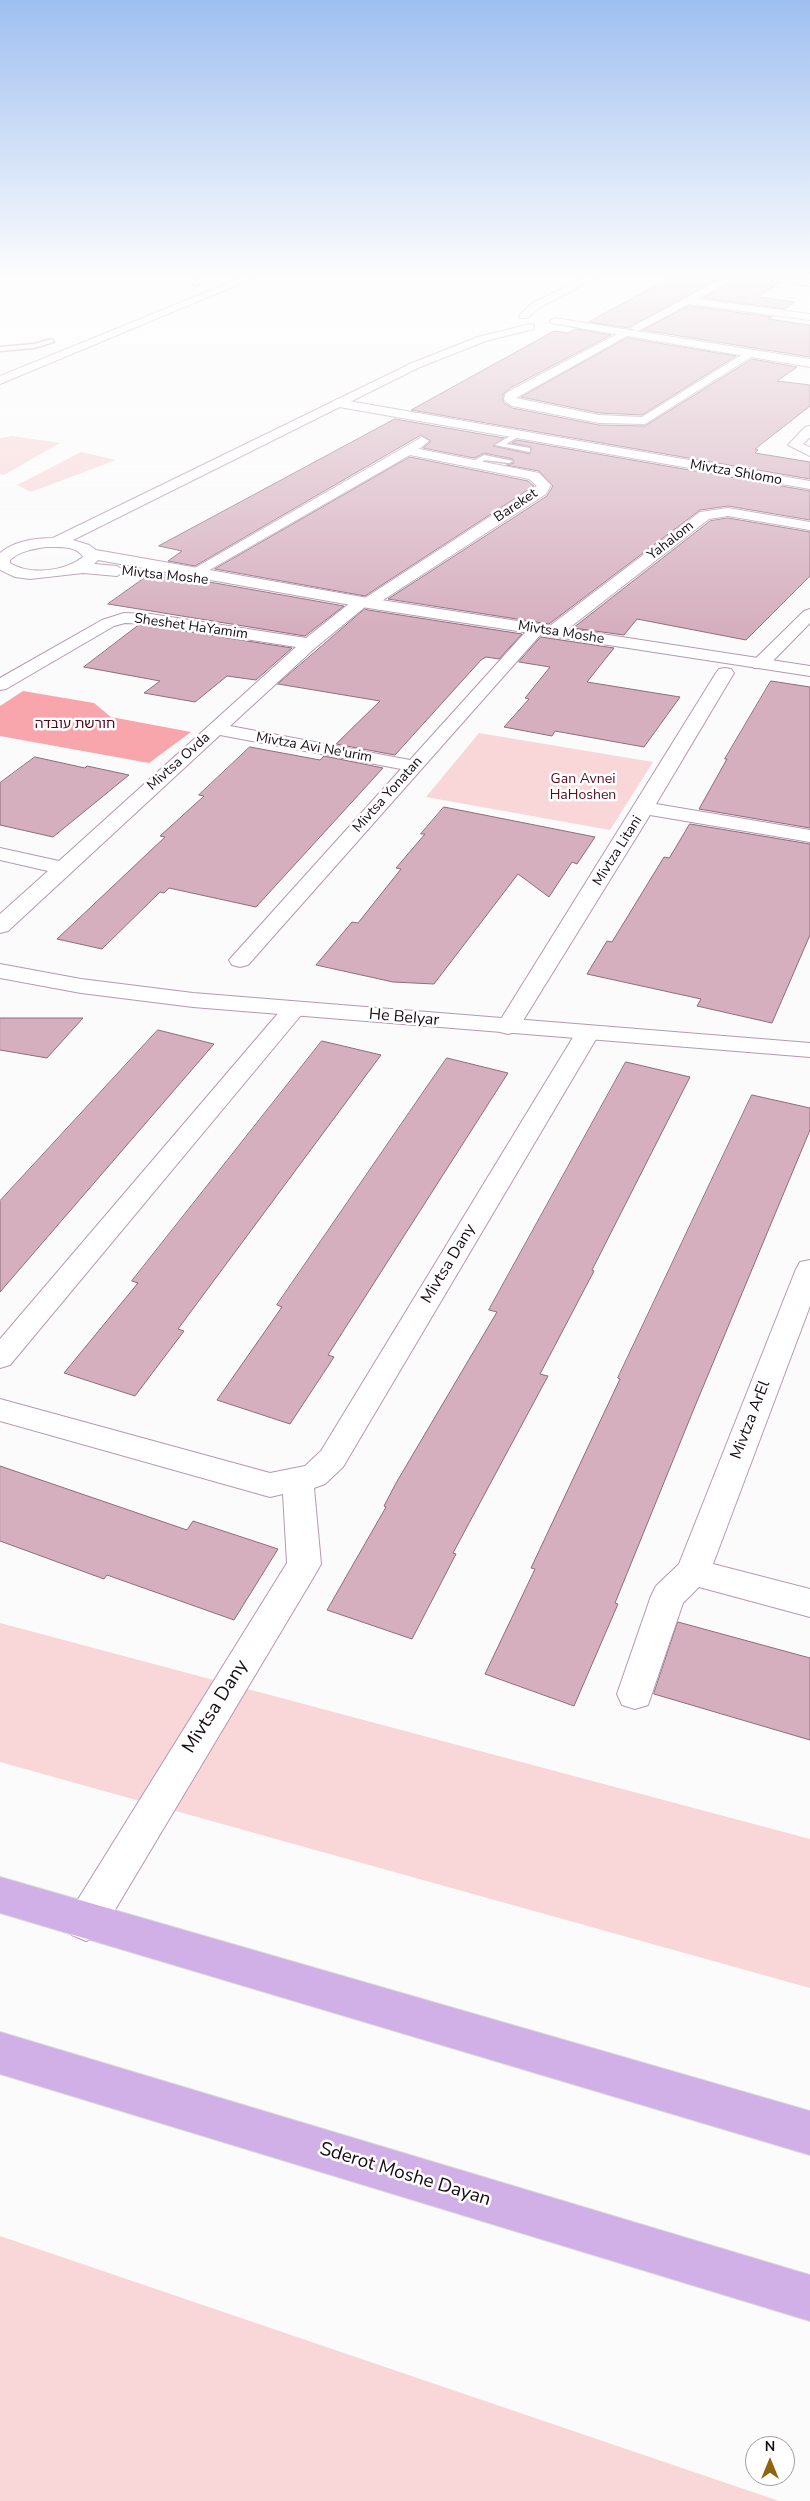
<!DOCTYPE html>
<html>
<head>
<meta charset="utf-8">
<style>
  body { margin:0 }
  #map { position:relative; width:810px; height:2501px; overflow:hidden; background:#fbfbfb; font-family:"Nunito Sans",sans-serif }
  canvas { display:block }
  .north { position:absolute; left:745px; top:2436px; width:50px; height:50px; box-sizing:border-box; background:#fff; border:1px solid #a29ea1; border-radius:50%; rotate:0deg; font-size:14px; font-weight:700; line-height:20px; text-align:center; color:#160c14 }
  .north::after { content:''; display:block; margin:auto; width:18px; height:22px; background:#8f640c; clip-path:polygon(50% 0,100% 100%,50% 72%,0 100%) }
</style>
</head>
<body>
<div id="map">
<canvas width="810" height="2501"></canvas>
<div class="north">N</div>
</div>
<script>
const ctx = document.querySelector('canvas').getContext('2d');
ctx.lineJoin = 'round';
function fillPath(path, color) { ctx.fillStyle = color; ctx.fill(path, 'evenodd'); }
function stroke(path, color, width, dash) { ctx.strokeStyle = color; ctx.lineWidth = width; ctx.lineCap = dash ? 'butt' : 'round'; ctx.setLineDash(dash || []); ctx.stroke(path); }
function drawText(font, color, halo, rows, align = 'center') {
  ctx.font = font + ' "Nunito Sans","Noto Sans Hebrew",sans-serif'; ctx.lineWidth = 5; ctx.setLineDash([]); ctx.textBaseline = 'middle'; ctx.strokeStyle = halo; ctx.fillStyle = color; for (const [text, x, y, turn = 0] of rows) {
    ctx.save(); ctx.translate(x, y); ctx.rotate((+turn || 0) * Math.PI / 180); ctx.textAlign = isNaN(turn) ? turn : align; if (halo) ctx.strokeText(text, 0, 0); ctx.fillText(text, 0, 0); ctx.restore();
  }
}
fillPath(new Path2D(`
  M12 436 60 443 4 475 0 474V438Z
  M81 452 116 460 31 492 17 485Z
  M479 733 653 762 610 830 426 797Z
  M0 1623 810 1839V1988L0 1762Z
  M0 2236 779 2501H0Z`), '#f9d6d8');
fillPath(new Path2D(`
  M23 691 94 703 111 717 191 732 149 763 0 736V706Z`), '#f9a5ac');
const building = new Path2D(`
  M670 278H720L628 328 589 322Z
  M737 278H768L779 283 758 297 795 302 785 309 704 298Z
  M689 306 772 317 768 319 810 325V357L643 330Z
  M576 329 611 335 512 387 503 394V402L512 408 599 425 645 426 752 359 797 367 777 381 810 385V406L755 449 758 450 755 453 810 462V479L411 410 554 331 568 333Z
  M627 338 736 356 642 415 599 413 521 397Z
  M395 419 504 438 493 446 530 454 531 447 512 443 517 440 810 491V520L728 506 700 510 549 624 388 599 547 496 553 486 539 471 506 465 514 463 513 459 484 453 474 458 423 448 431 441 421 435 195 566 168 561 182 551 159 546Z
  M410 457 528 481 534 486 365 596 215 569Z
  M728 518 810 532V576L746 640 637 619 624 635 573 628 710 521Z
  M153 572 344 606 305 636 108 604Z
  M365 609 368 610 522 634 499 659 486 657 481 660 395 755 336 744 380 701 278 684Z
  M139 625 151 626 292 648 256 680 227 676 195 702 144 693 160 681 84 667Z
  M541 637 614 648 587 682 680 697 644 747 555 731 552 736 504 727 529 699 525 698 550 667 519 662Z
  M771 681 810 687V828L699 809 727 759H725Z
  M250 747 320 760 324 756 383 768 256 907 169 888 164 893 160 892 102 949 57 939 165 837 160 836 204 796 199 795Z
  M35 757 85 768 87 766 129 775 53 837 0 825V783Z
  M444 807 595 837 577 864 572 862 549 897 518 874 434 984 393 982 316 965 352 922 358 923 401 869 396 868 425 834H421Z
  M690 824 810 844V935L772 1023 697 1006 701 999 587 974 607 941 612 942 664 857 669 858Z
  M0 1018H83L47 1058 0 1050Z
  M158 1030 214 1044 0 1292V1201Z
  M322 1041 381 1055 178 1329 184 1331 135 1396 64 1373 138 1283 132 1281Z
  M447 1058 508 1073 328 1355 334 1357 290 1424 217 1400 282 1307 277 1305Z
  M626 1062 690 1077 592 1270 594 1271 540 1374 548 1376 453 1553 456 1554 412 1639 327 1610 386 1507 384 1506 396 1483 497 1312 489 1310Z
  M752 1095 810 1108V1130L693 1411 615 1603 618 1604 574 1706 485 1674 535 1569 531 1568 620 1379 618 1378Z
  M0 1466 187 1530 193 1521 278 1549 234 1620 107 1575 104 1579 0 1541Z
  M678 1622 810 1658V1740L654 1694Z`);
fillPath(building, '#d6afbe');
stroke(building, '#906c7a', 1);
const lane = new Path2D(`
  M197 278H203L197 285H193Z
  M52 339 54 342 34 348 0 351V347L34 344Z
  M517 432 521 434 520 436 506 444 530 448V452L495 445Z
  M484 455 513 461 509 463 485 460 475 466 468 464Z`);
const street = new Path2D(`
  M723 278H735L698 299 810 314V320L689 304 640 330 636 331 630 328Z
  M770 278 810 280V286L775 281Z
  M623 331 629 334 627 336 516 398 599 415 642 417 746 352H754L756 354 645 424 599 423 512 406 504 400 505 394 513 389Z
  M337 399 810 481V489L333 406 331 403Z
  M810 426V437L803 444 810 447V456L788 445 805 427Z
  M422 437 429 441 419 449 539 473 551 485 546 494 374 606 365 607 315 648 230 726 410 760 530 627H542L544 630 542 633 248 965 240 967 232 965 229 960 401 769 220 735 8 931 0 933V914L48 871 0 860V848L59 861 296 647 151 624 125 623 114 626 6 689 0 690V678L102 620 124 613 151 614 306 638 355 599 365 598 537 486 529 479 410 455 199 576H189L186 573Z
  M728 508 810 522V530L728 516 709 519 559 636H547L545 632 547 628 700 512Z
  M810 609V623L766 668H754L751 664 754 660 804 611Z
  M725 668 731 669 734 673 656 804 810 830V842L650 815 516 1032 508 1034 500 1032 496 1027 716 673 719 669Z
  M294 1002 302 1004 306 1009 302 1014 10 1365 0 1368V1339L286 1004Z
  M587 1027 595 1029 599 1034 343 1467 325 1484 314 1488 321 1564 316 1573 100 1935 86 1941 72 1935 66 1922 72 1909 287 1563 283 1494 270 1497 0 1421V1399L270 1473 305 1466 321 1451 575 1034 579 1029Z
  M810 1260V1306L713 1564 810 1589V1617L699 1587 683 1603 648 1705 635 1709 622 1705 617 1694 651 1596 656 1586 679 1564 796 1269 800 1262Z`);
const secondary = new Path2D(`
  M241 278H254L0 384V376Z
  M584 278H596L539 308 528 318H520L519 316 531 304Z
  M555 318 810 359V367L551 323 550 321Z
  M530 324 534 325V329L486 341 420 367 73 540 89 545 96 550 368 598 810 666V676L368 608 98 560 94 564 117 566 125 571 117 576 83 573 30 579 15 577 0 570V553C14 541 36 538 53 538L412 363 478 337ZM46 547C58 547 77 545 83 557 65 571 31 576 10 563V560C20 551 33 549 46 547Z
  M0 964 81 979 193 993 810 1043V1057L193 1007 81 993 0 978Z`);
const primary = new Path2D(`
  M0 1877 810 2111V2155L0 1913Z
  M0 2032 810 2275V2321L0 2074Z`);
stroke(lane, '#b698b1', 3);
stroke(street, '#b698b1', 2);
stroke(secondary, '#b698b1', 2);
stroke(primary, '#dad8d9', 2);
fillPath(lane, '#fff');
fillPath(street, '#fff');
fillPath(secondary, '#fff');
fillPath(primary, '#d0b0e6');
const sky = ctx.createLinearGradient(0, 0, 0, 628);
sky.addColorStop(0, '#9fbff0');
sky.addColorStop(0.44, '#fdfdfd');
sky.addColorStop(1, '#fdfdfd00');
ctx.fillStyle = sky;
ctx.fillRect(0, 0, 810, 628);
drawText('14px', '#160c14', '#fff', [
  ["Mivtza Shlomo",736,473,10],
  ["Bareket",516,506,-34],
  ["Yahalom",671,541,-38],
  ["Mivtsa Moshe",165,576,6],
  ["Sheshet HaYamim",191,627,8],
  ["Mivtsa Moshe",561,633,9],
  ["Mivtza Avi Ne'urim",314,748,10],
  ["Mivtsa Ovda",179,762,-42],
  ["Mivtsa Yonatan",388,795,-48],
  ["Mivtza Litani",618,851,-58]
]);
drawText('14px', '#550b1c', '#fff', [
  ["חורשת עובדה",75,725],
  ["Gan Avnei",583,780],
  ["HaHoshen",583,796]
]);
drawText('16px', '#160c14', '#fff', [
  ["He BeIyar",404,1018,5],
  ["Mivtsa Dany",449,1264,-59],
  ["Mivtza ArEl",751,1420,-69]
]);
drawText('19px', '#160c14', '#fff', [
  ["Mivtsa Dany",216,1707,-58],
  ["Sderot Moshe Dayan",405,2175,17]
]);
</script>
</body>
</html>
